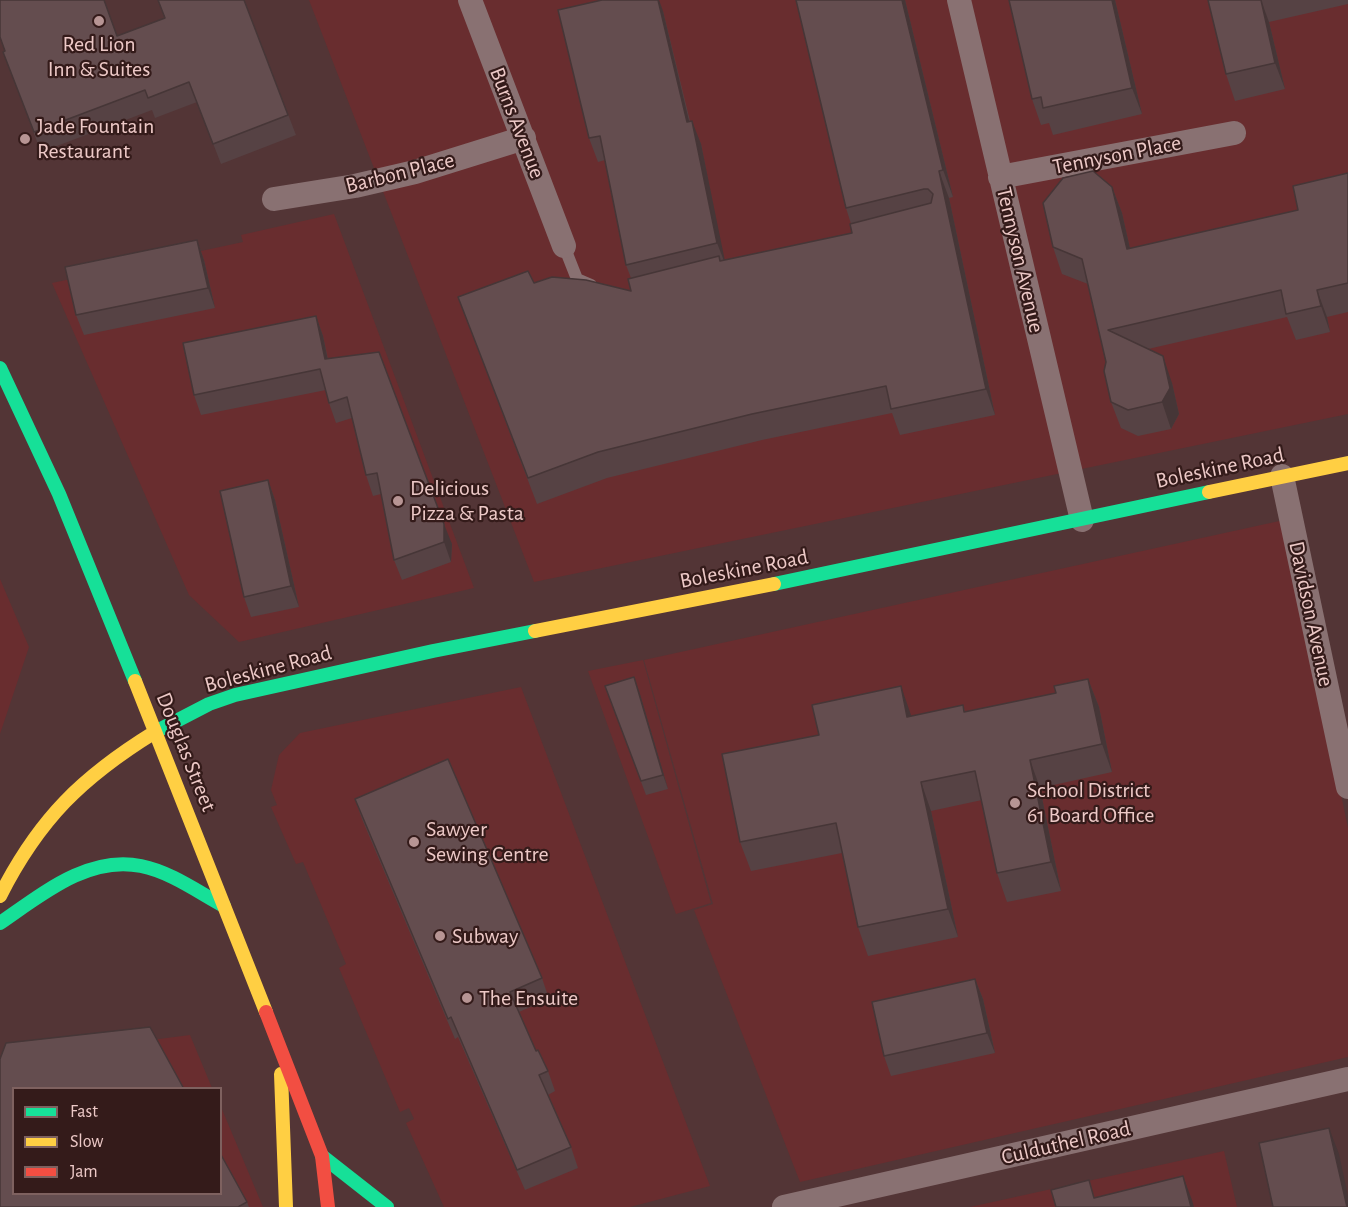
<!DOCTYPE html>
<html>
<head>
<meta charset="utf-8">
<style>
  body { margin:0 }
  #map { position:relative; width:1348px; height:1207px; overflow:hidden; background:#533536; font-family:"Alegreya Sans",sans-serif }
  canvas { display:block }
  .legend { position:absolute; left:12px; top:1087px; width:210px; height:108px; box-sizing:border-box; background:#341b1a; border:2px solid #7e615f; margin:0; padding:8px 10px; list-style:none; font-size:18px; color:#edc9c7 }
  .legend li { display:flex; align-items:center; gap:12px; height:30px }
  .legend b { width:30px; border:2px solid #7e615f }
</style>
</head>
<body>
<div id="map">
<canvas width="1348" height="1207"></canvas>
<ul class="legend">
<li><b style="height:8px;background:#16e098"></b>Fast</li>
<li><b style="height:8px;background:#ffcf43"></b>Slow</li>
<li><b style="height:8px;background:#f24e42"></b>Jam</li>
</ul>
</div>
<script>
const ctx = document.querySelector('canvas').getContext('2d');
ctx.lineJoin = 'round';
function fillPath(path, color) { ctx.fillStyle = color; ctx.fill(path, 'evenodd'); }
function stroke(path, color, width, dash) { ctx.strokeStyle = color; ctx.lineWidth = width; ctx.lineCap = dash ? 'butt' : 'round'; ctx.setLineDash(dash || []); ctx.stroke(path); }
function drawText(font, color, halo, rows, align = 'center') {
  ctx.font = font + ' "Alegreya Sans",sans-serif'; ctx.lineWidth = 4.5; ctx.setLineDash([]); ctx.textBaseline = 'middle'; ctx.strokeStyle = halo; ctx.fillStyle = color; for (const [text, x, y, turn = 0] of rows) {
    ctx.save(); ctx.translate(x, y); ctx.rotate((+turn || 0) * Math.PI / 180); ctx.textAlign = isNaN(turn) ? turn : align; if (halo) ctx.strokeText(text, 0, 0); ctx.fillText(text, 0, 0); ctx.restore();
  }
}
fillPath(new Path2D(`
  M309 0H1348V414L534 582Z
  M334 214 474 588 239 642 189 595 52 283 243 242 241 235Z
  M1284 520 1348 828V1057L800 1182 694 910 713 904 644 660Z
  M0 579 29 647 0 734Z
  M643 660 711 903 676 914 588 671Z
  M521 687 710 1186 630 1207H444L406 1123 414 1119 409 1108 400 1112 339 968 346 964 303 862 296 864 271 807 277 805 271 790 279 755 300 733Z
  M190 1035 212 1088H14V1194H220L221 1107 263 1207H0V1087L28 1056Z
  M1224 1151 1237 1207H970Z`), '#692d2f');
stroke(new Path2D(`
  M564 246 577 279 591 285`), '#897172', 12);
stroke(new Path2D(`
  M470 0 564 246
  M959 0 1082 520
  M1000 177 1234 133
  M274 199 355 186 415 172 524 138
  M1282 476 1348 787
  M784 1207 1348 1079`), '#897172', 24);
stroke(new Path2D(`
  M0 368 59 494 135 681
  M774 584 1209 492
  M155 732 209 704 235 695 433 651 535 631
  M0 923C41 895 88 855 141 866 171 872 198 892 224 906
  M322 1156 387 1207`), '#16e098', 14);
stroke(new Path2D(`
  M1209 492 1348 463
  M535 631 774 584
  M135 681 266 1012
  M0 896C39 819 82 777 155 732
  M281 1074 286 1207`), '#ffcf43', 14);
stroke(new Path2D(`
  M266 1012 322 1156 328 1207`), '#f24e42', 14);
fillPath(new Path2D(`
  M244 0 296 135 221 164 197 102 155 118 152 110 41 152 3 52 117 36Z
  M796 0H905L953 197 949 198 995 415 900 435 892 413 762 440 607 478 537 504 458 297 534 283 631 291V278L626 265 605 160 598 162 589 138 663 11 690 121 701 144 724 260 852 233 851 224 846 208Z
  M1009 0H1115L1142 114 1053 135 1049 123 1041 125 1032 99Z
  M1208 0H1348V4L1269 22 1285 89 1235 101 1226 74Z
  M1348 173V312L1327 317 1330 332 1296 340 1287 317 1148 349 1172 383 1179 414 1171 429 1138 436 1121 428 1111 402 1106 362 1088 284 1062 274 1053 247 1112 187 1122 213 1130 249 1298 210Z
  M197 240 204 260 215 308 84 335 76 315Z
  M316 316 323 336 328 359 452 544 451 562 402 580 394 560 381 494 373 496 366 475 352 418 336 423 329 403 326 390 201 415 194 395Z
  M268 480 275 500 299 607 251 617 244 597Z
  M1088 679 1099 707 1112 772 1040 788 1061 891 1007 902 997 873 982 800 931 811 958 937 868 956 858 927 842 853 751 871 740 842 912 716 963 705 965 712 1056 693Z
  M605 686 639 691 668 789 646 795Z
  M355 799 542 978 549 999 519 1012 536 1051 548 1071 555 1091 548 1095 571 1147 578 1168 525 1190 458 1037 455 1039 362 819Z
  M975 979 983 999 995 1053 891 1076 884 1056Z
  M247 1202 249 1207H0Z`), '#564244');
fillPath(new Path2D(`
  M658 0H659L663 11 695 146 687 122Z
  M902 0H905L953 197 943 170Z
  M1112 0H1115L1142 114 1132 88Z
  M1261 0 1269 22 1285 89 1275 63Z
  M692 121 701 144 726 266 717 243Z
  M939 171 949 198 995 415 986 389Z
  M1112 187 1122 213 1136 275 1127 249Z
  M197 240 204 260 215 308 208 288Z
  M1317 290 1327 317 1330 332 1321 306Z
  M316 316 323 336 332 380 325 359Z
  M1163 356 1172 383 1179 414 1171 429 1162 402Z
  M268 480 275 500 299 607 291 586Z
  M444 524 452 544 451 562 444 542Z
  M634 677 639 691 668 789 663 775Z
  M1088 679 1099 707 1112 772 1102 744Z
  M901 686 911 715 918 745 907 717Z
  M1030 760 1040 788 1061 891 1051 862Z
  M921 782 931 811 958 937 948 909Z
  M975 979 983 999 995 1053 987 1033Z
  M1329 1128 1339 1154 1348 1196V1207H1347Z
  M1183 1176 1192 1200 1194 1207H1191Z`), '#463637');
const building = new Path2D(`
  M0 0H104L117 36 165 18 158 0H244L288 115 213 144 189 82 148 98 145 90 34 132 3 52 5 51 0 37Z
  M602 0H658L687 122 692 121 717 243 626 265 600 136 589 138 558 10Z
  M796 0H902L943 170 939 171 986 389 891 409 886 386 752 414 598 452 528 478 458 297 528 271 534 283 552 277 586 280 631 291 628 279 719 256 720 261 852 233 850 224 931 203 933 194 928 189H924L846 208Z
  M1009 0H1112L1132 88 1043 108 1041 97 1032 99Z
  M1208 0H1261L1275 63 1226 74Z
  M1093 171 1112 187 1127 249 1298 210 1293 186 1348 173V283L1317 290 1321 306 1286 314 1281 290 1108 330 1163 356 1170 388 1162 402 1128 410 1111 402 1104 371 1106 362 1082 259 1053 247 1043 203 1063 178Z
  M197 240 208 288 76 315 65 267Z
  M316 316 325 359 379 352 444 524V542L394 560 377 473 366 475 347 397 329 403 320 369 194 395 183 343Z
  M268 480 291 586 244 597 220 491Z
  M634 677 663 775 641 781 605 686Z
  M1088 679 1102 744 1030 760 1051 862 997 873 975 771 921 782 948 909 858 927 836 823 740 842 722 754 819 735 812 705 901 686 907 717 963 705 964 712 1056 693 1054 686Z
  M448 759 542 978 510 992 536 1051 538 1050 548 1071 539 1075 571 1147 517 1170 451 1017 448 1019 355 799Z
  M975 979 987 1033 884 1056 872 1002Z
  M150 1027 184 1089H14V1194H220V1153L247 1202 238 1207H0V1059L6 1043Z
  M1329 1128 1347 1207H1273L1259 1143Z
  M1183 1176 1191 1207H1056L1051 1190 1089 1180 1094 1198Z`);
fillPath(building, '#644d4f');
stroke(building, '#463637', 1.5);
for (const [x, y, r, color] of [
  [99,21,6,"#b79594"],
  [25,139,6,"#b79594"],
  [398,501,6,"#b79594"],
  [1015,803,6,"#b79594"],
  [414,842,6,"#b79594"],
  [440,936,6,"#b79594"],
  [467,998,6,"#b79594"]
]) { const dot = new Path2D(); dot.arc(x, y, r, 0, 2 * Math.PI); ctx.fillStyle = color; ctx.fill(dot); stroke(dot, '#341b1a', 2); }
drawText('22px', '#edc9c7', '#341b1a', [
  ["Red Lion",99,44,"center"],
  ["Inn & Suites",99,69,"center"],
  ["Jade Fountain",37,126],
  ["Restaurant",37,151],
  ["Delicious",410,488],
  ["Pizza & Pasta",410,513],
  ["School District",1027,790],
  ["61 Board Office",1027,815],
  ["Sawyer",426,829],
  ["Sewing Centre",426,854],
  ["Subway",452,936],
  ["The Ensuite",479,998]
], 'left');
drawText('22px', '#edc9c7', '#341b1a', [
  ["Burns Avenue",517,123,69],
  ["Tennyson Place",1117,155,-11],
  ["Barbon Place",400,173,-14],
  ["Tennyson Avenue",1020,260,77],
  ["Boleskine Road",1220,468,-12],
  ["Boleskine Road",744,569,-11],
  ["Davidson Avenue",1311,614,78],
  ["Boleskine Road",268,669,-15],
  ["Douglas Street",186,752,68],
  ["Culduthel Road",1066,1143,-13]
]);
</script>
</body>
</html>
